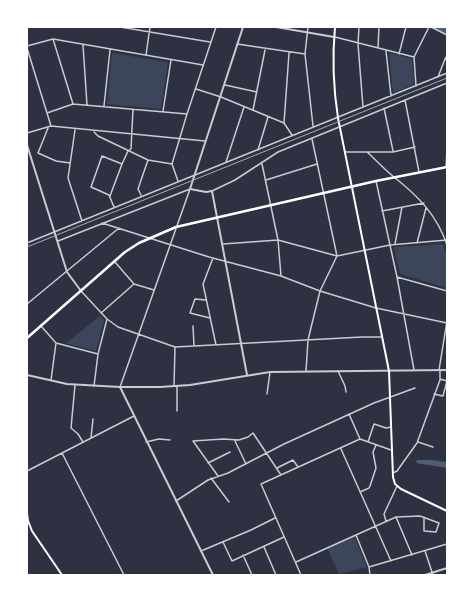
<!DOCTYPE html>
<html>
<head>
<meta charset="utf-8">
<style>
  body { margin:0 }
  #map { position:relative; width:474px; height:602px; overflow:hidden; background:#2d3142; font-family:"Public Sans",sans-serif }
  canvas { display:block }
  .frame { position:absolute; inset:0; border:28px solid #fff; pointer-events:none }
</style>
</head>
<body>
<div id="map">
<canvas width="474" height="602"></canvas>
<div class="frame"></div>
</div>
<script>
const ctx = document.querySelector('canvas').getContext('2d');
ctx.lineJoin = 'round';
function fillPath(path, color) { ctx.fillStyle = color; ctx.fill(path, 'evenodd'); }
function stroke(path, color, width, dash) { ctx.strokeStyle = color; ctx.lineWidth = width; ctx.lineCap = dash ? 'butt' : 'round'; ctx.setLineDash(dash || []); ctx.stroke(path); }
fillPath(new Path2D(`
  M112 53 168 62 161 109 107 104Z
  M389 53 412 59 414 84 393 93Z
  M443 244 447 258V288L400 274 394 247Z
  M100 316 104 320 96 351 66 343Z
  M354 536 367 567 339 574 327 548Z`), '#3c4559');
fillPath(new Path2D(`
  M417 460H430L447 462V468L416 463Z`), '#4f5d75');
stroke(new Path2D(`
  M438 27 447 32`), '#4f5d75', 6);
stroke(new Path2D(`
  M120 27 210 42
  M308 27 305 54 313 126
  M359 27 358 44 363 107
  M431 27 447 35
  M335 37 414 57
  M53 39 73 104
  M237 44 305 54
  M83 45 87 105
  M27 46 53 39 203 65
  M27 48 51 126
  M378 48 379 27
  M386 51 391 96
  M399 54 406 27
  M146 55 150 27
  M447 56 445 59 447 60
  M438 77 445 59
  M225 85 257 92
  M416 86 414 57 429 27
  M196 89 221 97 284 123 292 135
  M405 100 419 172
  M104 106 110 50
  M384 108 393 151
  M253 110 265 50
  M163 111 171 60
  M47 113 73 104 187 114
  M284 123 289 53
  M48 128 38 153 56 161 70 163
  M75 130 68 178 82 221
  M94 132 98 136 148 160 172 164
  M27 133 51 126 205 141
  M258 150 268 117
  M345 152H393L415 147
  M367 152C376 160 385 170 394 177 418 196 437 215 447 245
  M226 162 244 107
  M122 164 128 151 131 149 133 109
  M262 164 278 240 281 276
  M446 167 447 149
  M266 180 317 164
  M178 181 172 164 187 114 216 27
  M376 181 397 277 414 370
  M212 191 235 180 278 152 447 83
  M141 195 138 189 148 160
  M110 196 122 164 102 156 91 187 109 195 114 207
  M382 211 424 203
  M102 223 209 257 281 276 320 291 376 308 447 323
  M58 241 190 189
  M27 243 447 73
  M417 243 426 208
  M223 244 278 240 337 256 390 245 447 240
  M395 244 402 207
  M213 258 203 284 216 345
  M115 262 134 284 154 290
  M397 277 447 291
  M81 291 107 319 118 327 175 347 362 337H382
  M206 300 195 299 190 313 210 318
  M27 304 119 228
  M101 313 134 284
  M41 326 56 343 98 354
  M193 326 194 346
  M439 370 447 321
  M306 371 308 340 320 291 337 256 312 139
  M338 371 345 386 346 392
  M440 379 447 381
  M51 380 56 343
  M75 385 71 428 78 434 83 442
  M94 386 98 354 107 319
  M174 386 175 347
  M177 386V411
  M120 387 190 189
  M267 394 270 372
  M434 394 443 396 447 381
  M349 414 360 439
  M91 438 93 419
  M235 441 246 464
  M146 442 159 439 170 440
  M368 442 374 424 386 428 391 427
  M418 442 433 447
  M341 449 391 561
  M62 453 124 575
  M208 463 230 452
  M277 468 293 460 298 467
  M27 471 134 416
  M393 473 397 471 417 443 440 380V370
  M218 476 193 441 223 439 239 440 248 437 253 433 281 475
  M211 478 229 502
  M360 492 369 488 370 486 376 468 373 452 376 445
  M176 501 208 480 228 473 284 444 374 403 415 388
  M396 517 412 555
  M386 521 384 514 397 486
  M356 535 369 567 370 575
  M223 542 232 561 284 537
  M264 547 276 575
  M201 551 251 530 275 518
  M425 551 433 575
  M243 555 252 575
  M296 562 396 517 420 516 439 523 436 532 424 531V517
  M369 567 447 544
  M301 575 261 484 360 439 391 450`), '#caccd0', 1.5);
stroke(new Path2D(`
  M243 27 190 189 206 192 212 191 247 375
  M276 27 334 37
  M27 145 67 272 81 291
  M27 375 67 384 120 387H160L190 385 270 372 447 370
  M120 387 213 575
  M27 514 28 519
  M425 575 447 568`), '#caccd0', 2);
stroke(new Path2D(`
  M335 27C332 59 333 86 338 118L389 371 393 477 395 484 401 489 447 511
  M27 518 32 531 62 575`), '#fff', 2);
stroke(new Path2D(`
  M27 338 125 252 139 243 176 227 376 181 447 167`), '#fff', 2.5);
stroke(new Path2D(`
  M27 247 447 78`), '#abadb3', 1);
</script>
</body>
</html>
